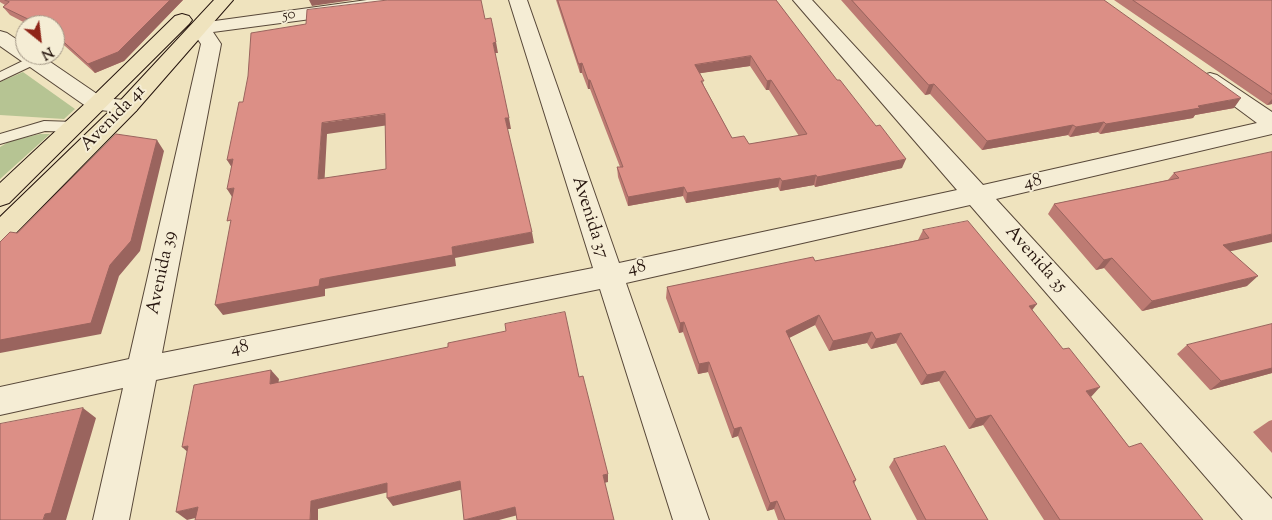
<!DOCTYPE html>
<html>
<head>
<meta charset="utf-8">
<style>
  body { margin:0 }
  #map { position:relative; width:1272px; height:520px; overflow:hidden; background:#efe3be; font-family:"Sorts Mill Goudy",serif }
  canvas { display:block }
  .north { position:absolute; left:15px; top:15px; width:50px; height:50px; box-sizing:border-box; background:#f5edd5; border:1px solid #a29685; border-radius:50%; rotate:151deg; font-size:14px; font-weight:700; line-height:20px; text-align:center; color:#25140d }
  .north::after { content:''; display:block; margin:auto; width:18px; height:22px; background:#8f2418; clip-path:polygon(50% 0,100% 100%,50% 72%,0 100%) }
</style>
</head>
<body>
<div id="map">
<canvas width="1272" height="520"></canvas>
<div class="north">N</div>
</div>
<script>
const ctx = document.querySelector('canvas').getContext('2d');
ctx.lineJoin = 'round';
function fillPath(path, color) { ctx.fillStyle = color; ctx.fill(path, 'evenodd'); }
function stroke(path, color, width, dash) { ctx.strokeStyle = color; ctx.lineWidth = width; ctx.lineCap = dash ? 'butt' : 'round'; ctx.setLineDash(dash || []); ctx.stroke(path); }
function drawText(font, color, halo, rows, align = 'center') {
  ctx.font = font + ' "Sorts Mill Goudy",serif'; ctx.lineWidth = 4; ctx.setLineDash([]); ctx.textBaseline = 'middle'; ctx.strokeStyle = halo; ctx.fillStyle = color; for (const [text, x, y, turn = 0] of rows) {
    ctx.save(); ctx.translate(x, y); ctx.rotate((+turn || 0) * Math.PI / 180); ctx.textAlign = isNaN(turn) ? turn : align; if (halo) ctx.strokeText(text, 0, 0); ctx.fillText(text, 0, 0); ctx.restore();
  }
}
fillPath(new Path2D(`
  M23 72 75 109 64 119 0 115V82Z
  M40 134H50L0 179V147L10 141Z`), '#b6c493');
const service = new Path2D(`
  M33 56 40 60 38 63 0 81V72Z
  M44 121 75 122 82 127 75 132 45 131 0 144V134Z`);
const minor = new Path2D(`
  M367 0H418L416 4 409 6 213 32 221 44 162 353 593 268 509 0H527L619 263 957 190 793 0H812L983 185 1257 123 1203 83 1199 79 1203 75 1210 73 1217 75 1272 112V134L996 199 1272 499V520H1243L970 205 626 283 709 520H673L600 289 156 380 129 520H93L123 388 0 415V387L129 359 201 44 190 28 193 24Z
  M0 31 7 33 25 45V55H40L103 98 136 101 139 106 136 111 128 113 90 109 0 46Z`);
const primary = new Path2D(`
  M214 0H233L136 111 9 240 0 243V217L120 101Z
  M182 14 189 16 192 20 189 24 9 203 0 206V183L90 99 175 16Z`);
stroke(service, '#584839', 2);
stroke(minor, '#584839', 2);
stroke(primary, '#25140d', 2);
fillPath(service, '#f5edd5');
fillPath(minor, '#f5edd5');
fillPath(primary, '#efe3be');
fillPath(new Path2D(`
  M0 0H183L124 61 95 73 55 37V25H29L10 15 3 7 5 5 0 2Z
  M556 0H776L902 168 815 187 814 185 780 191 778 187 686 203 683 196 628 206 618 177 617 167H620L590 89H588L582 73H580ZM750 66 766 90H769L799 136 749 144 732 138 704 86 700 73Z
  M841 0H1104L1234 108 1195 115 1193 118 1100 134 1098 132 1070 137 1068 135 982 150 930 94 925 95Z
  M1114 0H1272V104L1267 105Z
  M1272 152 1230 251 1247 286 1142 311 1104 268 1096 270 1048 214 1054 204 1168 180 1174 173Z
  M923 230 1032 310 1091 397 1129 447 1203 520H1044L983 425 969 429 939 381 921 385 896 343 871 349 867 343 829 351 815 325 789 338 856 480 854 484 871 520H778L774 509 767 511 738 436 732 438 708 372 698 374 683 332 679 333 666 298 667 287 815 261 918 240Z
  M1272 324V373L1210 390 1177 354 1187 345Z
  M1272 420V453L1253 432 1269 421Z
  M894 459 988 520H917L889 467Z`), '#bd7b73');
fillPath(new Path2D(`
  M170 0H183L124 61 95 73 88 64Z
  M309 0H353L312 6Z
  M36 17 42 25H35L32 21Z
  M496 42 498 53H495L493 43Z
  M751 56 750 66 695 74V65Z
  M582 63V73H580L579 64Z
  M588 80H590V89H588Z
  M771 80 769 90H766L767 81Z
  M934 84 930 94 925 95 929 85Z
  M1241 98 1234 108 1195 115 1193 118 1100 134 1106 124Z
  M1272 99V104L1267 105Z
  M385 114 389 125 327 134 324 190 318 179 322 123Z
  M505 118H509L511 129H507Z
  M1104 122 1098 132 1070 137 1076 127Z
  M1073 125 1068 135 982 150 987 141Z
  M157 140 164 151 140 251 119 276 101 334 0 353V340L110 265Z
  M233 159 234 171 227 160Z
  M906 159 902 168 815 187 817 177Z
  M816 175 814 185 780 191 782 181Z
  M780 178 778 187 686 203 687 193Z
  M684 187 683 196 628 206V197Z
  M234 188V200L227 189Z
  M532 232 534 243 455 258 456 266 325 289V296L223 315 215 305 452 247Z
  M1272 234V242L1214 255 1223 245Z
  M1112 258 1104 268 1096 270 1104 260Z
  M1258 276 1247 286 1142 311 1152 301Z
  M1037 304 1029 314V306Z
  M819 315 815 325 783 341 786 331Z
  M684 322 683 332 679 333 680 323Z
  M872 332 867 343 829 351 833 341Z
  M901 333 896 343 871 349 876 339Z
  M709 362 708 372 698 374 699 364Z
  M1272 368V373L1210 390 1221 381Z
  M271 370 279 379 277 394 270 384Z
  M945 371 939 381 921 385 927 375Z
  M1100 387 1091 397 1086 391Z
  M83 408 96 418 66 520H43Z
  M991 415 983 425 969 429 976 419Z
  M741 427 738 436 732 438 734 429Z
  M188 446 192 456 182 447Z
  M608 474V482L604 483 603 475Z
  M460 481 464 489 393 506 387 498Z
  M387 483 393 491 318 509V520H310L311 501Z
  M777 501 774 509 767 511 770 503Z
  M198 507 208 515 187 520 176 512Z
  M515 507 518 515 499 520H464Z`), '#9a645e');
const building = new Path2D(`
  M5 0H170L118 52 88 64 55 34V25H45L36 17 32 21 3 7 9 2Z
  M388 0H481L485 19 491 18 496 42 493 43 509 118H505L532 232 452 247 453 255 320 279 319 286 215 305 231 220 227 221 234 188 227 189 233 159 227 160 239 102H243L248 76 251 33 306 24 307 10ZM385 114 386 169 318 179 322 123Z
  M558 0H776L837 80H840L876 126 880 125 906 159 817 177 816 175 782 181 780 178 687 193 684 187 628 197 617 167H623L590 80H588L582 63 579 64ZM751 56 767 81 771 80 807 134 749 144 744 136 732 138 701 81H704L695 65Z
  M852 0H1104L1241 98 1198 106 1200 108 1106 124 1104 122 1076 127 1073 125 987 141 934 84 929 85Z
  M1133 0H1272V94Z
  M116 134 157 140 131 241 110 265 91 323 0 340V242L10 232 17 233Z
  M1272 152V234L1223 245 1258 276 1152 301 1112 258 1104 260 1054 204 1179 178 1174 173Z
  M968 221 1037 304 1029 306 1063 349 1069 348 1100 387 1086 391 1129 447 1141 443 1203 520H1060L991 415 976 419 945 371 927 375 901 333 876 339 872 332 833 341 819 315 786 331 856 480 853 481 871 520H785L777 501 770 503 741 427 734 429 709 362 699 364 684 322 680 323 667 287 813 257 815 261 896 245 929 238 923 230Z
  M565 312 579 377 583 376 608 474 603 475 614 520H517L515 507 464 520 460 481 387 498V483L311 501 310 520H195L198 507 176 512 188 446 182 447 194 385 271 370 270 384 448 347V343L506 331 505 324Z
  M1272 324V368L1221 381 1187 345Z
  M83 408 51 513 45 514 43 520H0V424Z
  M945 446 988 520H926L894 459Z`);
fillPath(building, '#dc8f86');
stroke(building, '#9a645e', 1);
drawText('15px', '#25140d', '#f5edd5', [
  ["50",289,16,-8]
]);
drawText('18px', '#25140d', '#f5edd5', [
  ["Avenida 41",114,119,-46],
  ["48",1033,183,-13],
  ["Avenida 37",589,218,72],
  ["Avenida 35",1035,260,48],
  ["48",637,269,-12],
  ["Avenida 39",163,273,-78],
  ["48",240,349,-11]
]);
</script>
</body>
</html>
